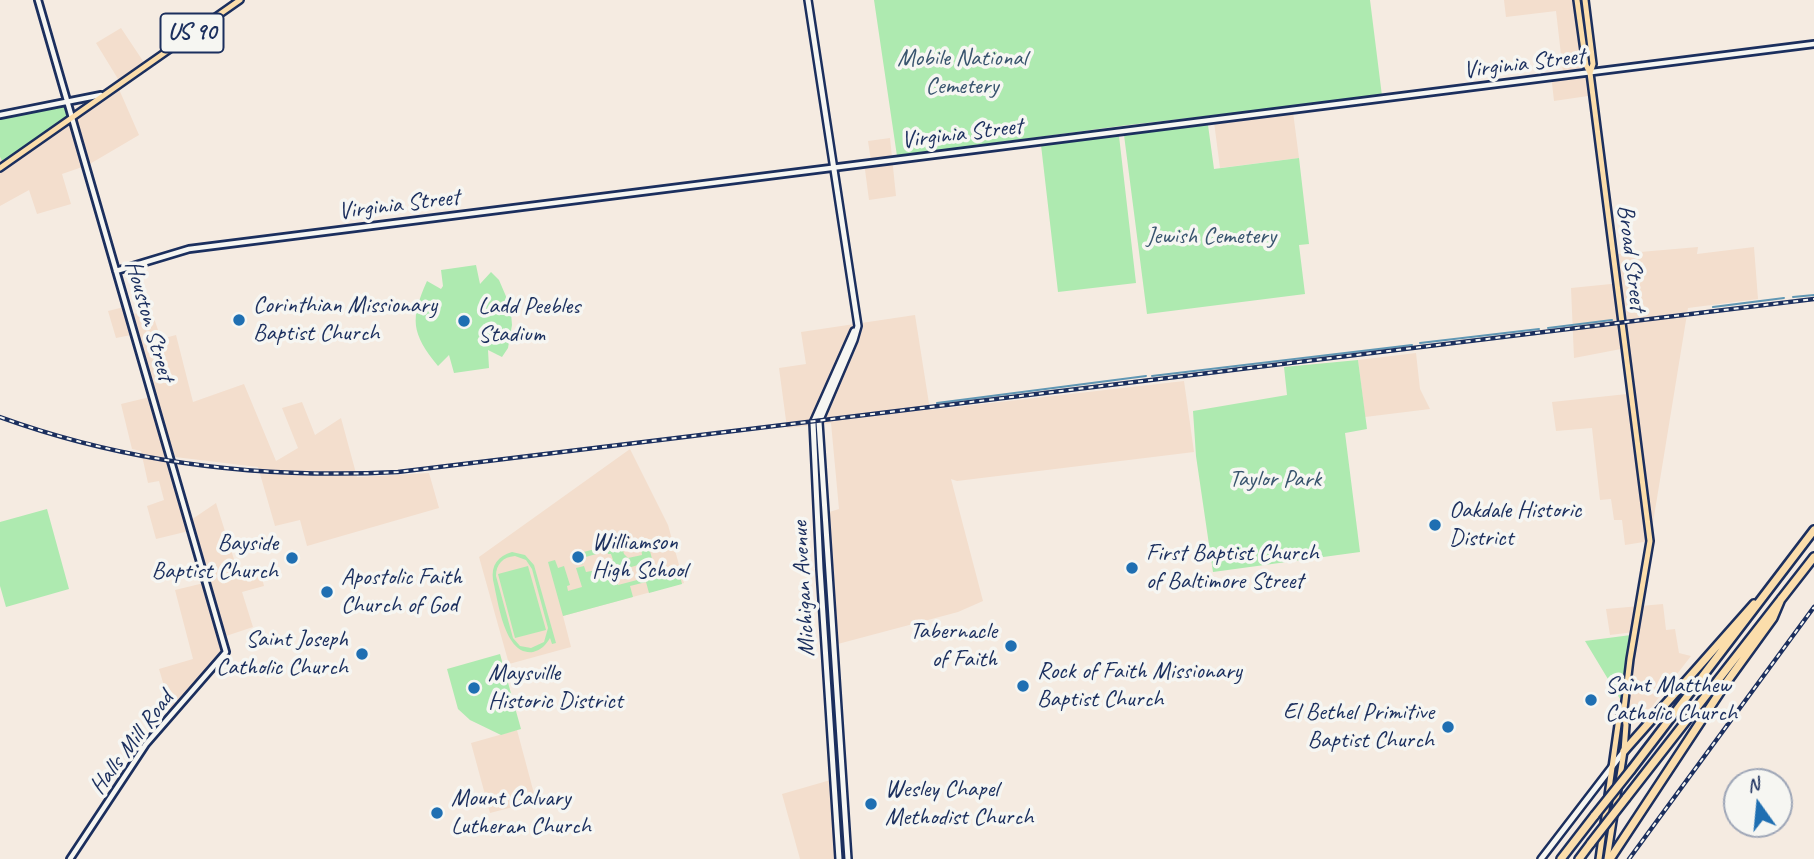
<!DOCTYPE html>
<html>
<head>
<meta charset="utf-8">
<style>
  body { margin:0 }
  #map { position:relative; width:1814px; height:859px; overflow:hidden; background:#f5ebe1; font-family:Caveat,sans-serif }
  canvas { display:block }
  .north { position:absolute; left:1723px; top:768px; width:70px; height:70px; box-sizing:border-box; background:#f6f6f2; border:2px solid #9ea6b7; border-radius:50%; rotate:345deg; font-size:19px; font-weight:700; line-height:28px; text-align:center; color:#1b2f5e }
  .north::after { content:''; display:block; margin:auto; width:24px; height:32px; background:#1f6fb2; clip-path:polygon(50% 0,100% 100%,50% 72%,0 100%) }
</style>
</head>
<body>
<div id="map">
<canvas width="1814" height="859"></canvas>
<div class="north">N</div>
</div>
<script>
const ctx = document.querySelector('canvas').getContext('2d');
ctx.lineJoin = 'round';
function fillPath(path, color) { ctx.fillStyle = color; ctx.fill(path, 'evenodd'); }
function stroke(path, color, width, dash) { ctx.strokeStyle = color; ctx.lineWidth = width; ctx.lineCap = dash ? 'butt' : 'round'; ctx.setLineDash(dash || []); ctx.stroke(path); }
function drawText(font, color, halo, rows, align = 'center') {
  ctx.font = font + ' Caveat,sans-serif'; ctx.lineWidth = 7; ctx.setLineDash([]); ctx.textBaseline = 'middle'; ctx.strokeStyle = halo; ctx.fillStyle = color; for (const [text, x, y, turn = 0] of rows) {
    ctx.save(); ctx.translate(x, y); ctx.rotate((+turn || 0) * Math.PI / 180); ctx.textAlign = isNaN(turn) ? turn : align; if (halo) ctx.strokeText(text, 0, 0); ctx.fillText(text, 0, 0); ctx.restore();
  }
}
fillPath(new Path2D(`
  M1504 0H1576L1588 96 1554 101 1551 74 1563 72 1556 11 1506 17Z
  M121 28 147 67 118 87 139 135 88 165 62 174 71 204 37 214 29 190 0 206V157L5 167 116 88 118 79 96 43Z
  M1293 112 1299 158 1220 168 1214 122Z
  M890 138 896 196 869 200 864 162 871 161 868 141Z
  M1698 247 1697 254 1754 247 1758 299 1688 308 1650 541 1625 545 1622 520H1614L1611 499 1600 500 1592 428 1556 431 1552 402 1627 394 1621 349 1574 358 1571 288 1621 283 1617 254Z
  M124 307 127 316 151 309 161 339 176 335 193 402 244 384 276 461 298 448 282 408 302 402 315 435 341 418 357 477 429 473 439 508 307 546 300 520 275 526 258 467 175 457 136 334 116 338 108 311Z
  M915 315 930 410 1184 381 1194 452 957 481 951 479 983 601 958 612 834 645 826 513 839 509 831 423 787 428 779 368 806 364 801 332Z
  M1416 353 1420 389 1430 409 1365 417 1358 360Z
  M150 397 188 522 216 503 239 575 260 570 264 586 242 592 253 627 220 638 226 656 218 659 172 713 159 669 193 659 175 590 204 583 189 531 156 539 147 506 164 500 159 481 148 483 141 451 132 449 121 404Z
  M630 449 668 525 684 583 563 616 571 647 509 664 479 557Z
  M1663 604 1666 630 1675 629 1679 653 1691 656 1650 709H1624L1634 632 1610 635 1606 609Z
  M517 730 536 801 490 813 471 743Z
  M834 779 839 859H800L782 794Z`), '#f3decd');
fillPath(new Path2D(`
  M874 0H1370L1382 96 1128 125 897 156Z
  M67 102 71 116 4 165 0 157V115Z
  M1208 125 1214 169 1299 158 1309 244 1299 245 1305 294 1147 314 1124 135Z
  M1119 136 1136 283 1058 292 1041 145Z
  M476 265 480 284 491 272 499 280 508 301H510L512 325 508 348 502 357 488 350 489 368 454 373 449 355 438 366C411 333 410 319 427 281L441 289 443 286 441 270Z
  M1358 360 1367 429 1345 433 1360 552 1213 572 1196 456 1193 411 1287 395 1284 367Z
  M47 509 69 589 6 607 0 586V522Z
  M629 540 631 544 622 547 624 554 628 558 642 555 641 546 648 543 654 567 640 571 638 565 621 570 618 564 604 568 613 560 611 554H608L607 551 582 558 583 564 579 565 576 554Z
  M512 552 525 555 534 565 556 643 552 644 550 638C546 645 541 650 533 652 504 656 498 600 493 580 491 565 498 556 512 552ZM515 556 526 560 532 569 548 628 544 642 531 648 520 646 513 638 496 576C496 564 503 557 515 556Z
  M555 560 558 568 564 566 570 585 567 586 568 591 582 587 576 568 584 566 586 572 618 566 619 570 614 572 618 585 641 579 640 573 655 569 656 573 678 568 682 584 649 593 646 582 630 586 633 597 563 616 548 562Z
  M528 566 546 630 515 638 498 574Z
  M1631 635 1621 698 1620 699 1585 641Z
  M500 654 521 729 501 735 470 720 458 709 447 669Z`), '#aeeab0');
stroke(new Path2D(`
  M1793 297 1814 295
  M1713 307 1784 298
  M1548 328 1612 320
  M1420 343 1539 329
  M1152 376 1412 345
  M937 403 1146 376`), '#6197b4', 2);
const tertiary = new Path2D(`
  M38 0 226 652 146 744 70 859
  M0 115 101 95
  M116 271 189 249 1814 44`);
const secondary = new Path2D(`
  M808 0 858 326 854 340 819 422 848 859
  M839 859 820 569 813 423 854 331
  M1541 859 1624 751`);
const primary = new Path2D(`
  M1577 0 1586 65 1590 73
  M1585 0 1593 64 1590 73 1650 541 1630 659 1624 709 1626 725 1624 751 1607 859
  M0 168 240 0
  M1599 859 1619 718 1624 709`);
const motorway = new Path2D(`
  M1624 751 1754 604
  M1631 770 1814 530
  M1626 798 1814 557
  M1561 859 1595 815
  M1579 859 1591 843
  M1610 859 1726 683 1773 618 1781 599`);
stroke(tertiary, '#1b2f5e', 10);
stroke(secondary, '#1b2f5e', 10);
stroke(primary, '#1b2f5e', 10);
stroke(motorway, '#1b2f5e', 12);
stroke(tertiary, '#f6f6f2', 4.5);
stroke(secondary, '#f6f6f2', 5);
stroke(primary, '#fbddab', 5);
stroke(motorway, '#fbddab', 7);
const rail = new Path2D(`
  M0 417C127 463 263 479 398 472L1814 299
  M1629 859 1814 607`);
stroke(rail, '#1b2f5e', 4.5);
stroke(rail, '#f6f6f2', 2, [5]);
const motorwayBridge = new Path2D(`
  M1595 815 1631 770
  M1591 843 1626 798`);
stroke(motorwayBridge, '#1b2f5e', 12, []);
stroke(motorwayBridge, '#fbddab', 7);
for (const [x, y, r, color] of [
  [239,320,7,"#1f6fb2"],
  [464,321,7,"#1f6fb2"],
  [1435,525,7,"#1f6fb2"],
  [578,557,7,"#1f6fb2"],
  [292,558,7,"#1f6fb2"],
  [1132,568,7,"#1f6fb2"],
  [327,592,7,"#1f6fb2"],
  [1011,646,7,"#1f6fb2"],
  [362,654,7,"#1f6fb2"],
  [1023,686,7,"#1f6fb2"],
  [474,688,7,"#1f6fb2"],
  [1591,700,7,"#1f6fb2"],
  [1448,727,7,"#1f6fb2"],
  [871,804,7,"#1f6fb2"],
  [437,813,7,"#1f6fb2"]
]) { const dot = new Path2D(); dot.arc(x, y, r, 0, 2 * Math.PI); ctx.fillStyle = color; ctx.fill(dot); stroke(dot, '#f6f6f2', 2.5); }
for (const [x, y, w] of [
  [192,33,63]
]) { const box = new Path2D(); box.roundRect(x - w / 2, y - 19.5, w, 39, 5); ctx.fillStyle = '#f6f6f2'; ctx.fill(box); stroke(box, '#1b2f5e', 2); }
drawText('bold 23px', '#1b2f5e', null, [
  ["US 90",192,33]
]);
drawText('24px', '#38546e', '#f6f6f2', [
  ["Mobile National",962,59],
  ["Cemetery",962,87],
  ["Jewish Cemetery",1211,237],
  ["Taylor Park",1275,480]
]);
drawText('24px', '#1b2f5e', '#f6f6f2', [
  ["Virginia Street",1524,64,-7],
  ["Virginia Street",962,134,-7],
  ["Virginia Street",399,205,-7],
  ["Broad Street",1631,258,83],
  ["Houston Street",149,321,74],
  ["Michigan Avenue",804,589,-93],
  ["Halls Mill Road",132,743,-53]
]);
drawText('24px', '#1b2f5e', '#f6f6f2', [
  ["Corinthian Missionary",253,306],
  ["Baptist Church",253,334],
  ["Ladd Peebles",478,307],
  ["Stadium",478,335],
  ["Oakdale Historic",1449,511],
  ["District",1449,539],
  ["Williamson",592,543],
  ["High School",592,571],
  ["Bayside",278,544,"right"],
  ["Baptist Church",278,572,"right"],
  ["First Baptist Church",1146,554],
  ["of Baltimore Street",1146,582],
  ["Apostolic Faith",341,578],
  ["Church of God",341,606],
  ["Tabernacle",997,632,"right"],
  ["of Faith",997,660,"right"],
  ["Saint Joseph",348,640,"right"],
  ["Catholic Church",348,668,"right"],
  ["Rock of Faith Missionary",1037,672],
  ["Baptist Church",1037,700],
  ["Maysville",488,674],
  ["Historic District",488,702],
  ["Saint Matthew",1605,686],
  ["Catholic Church",1605,714],
  ["El Bethel Primitive",1434,713,"right"],
  ["Baptist Church",1434,741,"right"],
  ["Wesley Chapel",885,790],
  ["Methodist Church",885,818],
  ["Mount Calvary",451,799],
  ["Lutheran Church",451,827]
], 'left');
</script>
</body>
</html>
